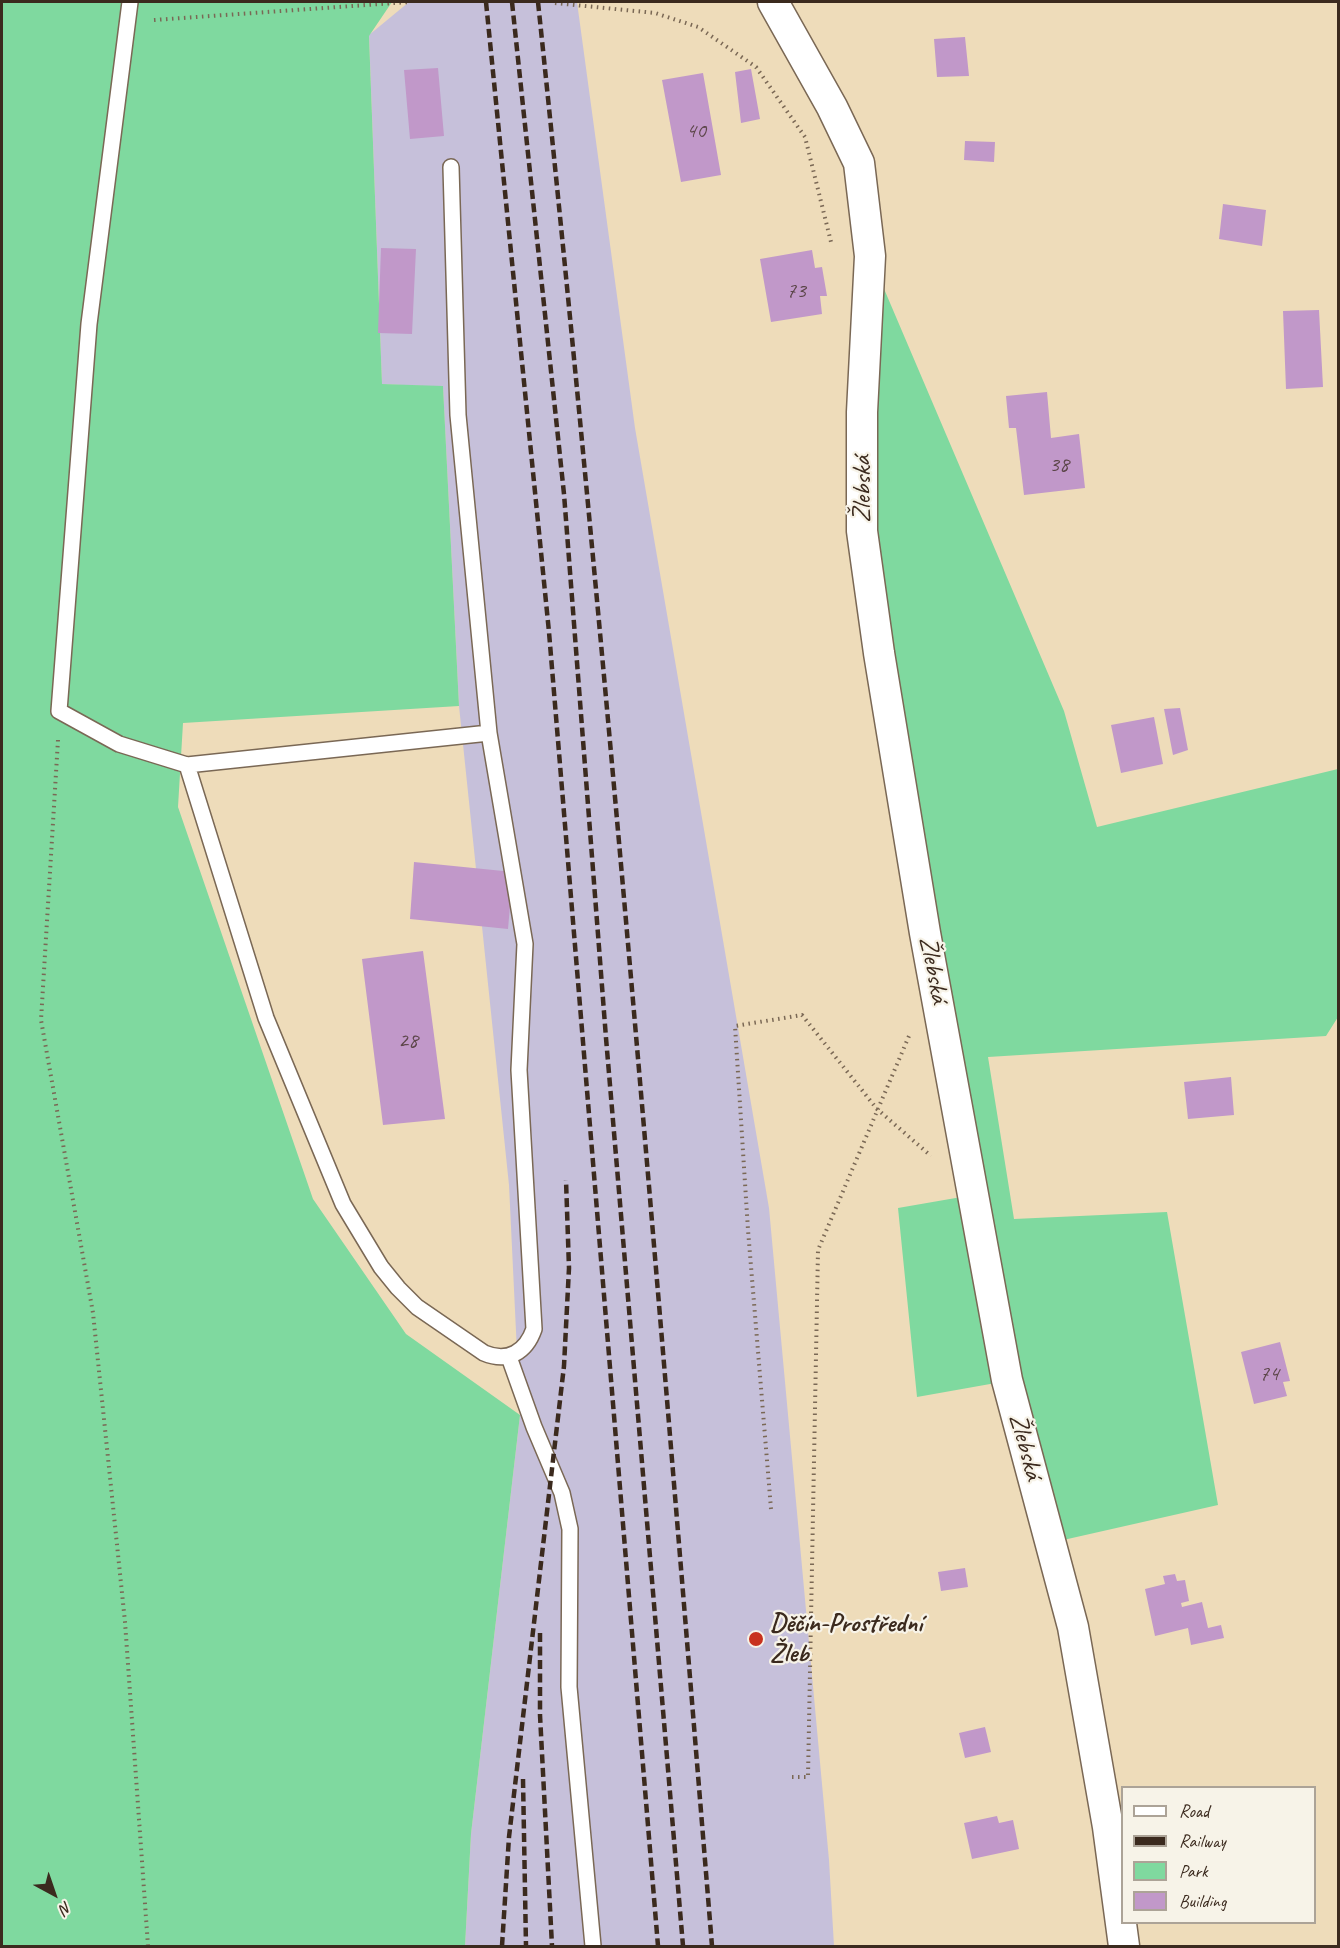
<!DOCTYPE html>
<html>
<head>
<meta charset="utf-8">
<style>
  body { margin:0 }
  #map { position:relative; width:1340px; height:1948px; overflow:hidden; background:#eedcba; font-family:Caveat,sans-serif }
  canvas { display:block }
  .frame { position:absolute; inset:0; border:3px solid #3b2a1e; pointer-events:none }
  .legend { position:absolute; left:1121px; top:1786px; width:195px; height:138px; box-sizing:border-box; background:#f7f3e8; border:2px solid #aca397; margin:0; padding:8px 10px; list-style:none; font-size:18px; color:#3b2a1e }
  .legend li { display:flex; align-items:center; gap:12px; height:30px }
  .legend b { width:30px; border:2px solid #aca397 }
  .north { position:absolute; left:24px; top:1864px; width:60px; height:60px; -webkit-text-stroke:4px #f7f3e8; paint-order:stroke; rotate:140deg; font-size:16px; font-weight:700; line-height:24px; text-align:center; color:#3b2a1e }
  .north::after { content:''; display:block; margin:auto; width:21px; height:27px; background:#3b2a1e; clip-path:polygon(50% 0,100% 100%,50% 72%,0 100%) }
</style>
</head>
<body>
<div id="map">
<canvas width="1340" height="1948"></canvas>
<div class="frame"></div>
<ul class="legend">
<li><b style="height:8px;background:#fff"></b>Road</li>
<li><b style="height:8px;background:#3b2a1e"></b>Railway</li>
<li><b style="height:16px;background:#7fd99f"></b>Park</li>
<li><b style="height:16px;background:#c198c9"></b>Building</li>
</ul>
<div class="north">N</div>
</div>
<script>
const ctx = document.querySelector('canvas').getContext('2d');
ctx.lineJoin = 'round';
function fillPath(path, color) { ctx.fillStyle = color; ctx.fill(path, 'evenodd'); }
function stroke(path, color, width, dash) { ctx.strokeStyle = color; ctx.lineWidth = width; ctx.lineCap = dash ? 'butt' : 'round'; ctx.setLineDash(dash || []); ctx.stroke(path); }
function drawText(font, color, halo, rows, align = 'center') {
  ctx.font = font + ' Caveat,sans-serif'; ctx.lineWidth = 4.5; ctx.setLineDash([]); ctx.textBaseline = 'middle'; ctx.strokeStyle = halo; ctx.fillStyle = color; for (const [text, x, y, turn = 0] of rows) {
    ctx.save(); ctx.translate(x, y); ctx.rotate((+turn || 0) * Math.PI / 180); ctx.textAlign = isNaN(turn) ? turn : align; if (halo) ctx.strokeText(text, 0, 0); ctx.fillText(text, 0, 0); ctx.restore();
  }
}
fillPath(new Path2D(`
  M409 2H577L635 428 769 1208 829 1860 834 1946H465L471 1834 520 1415 509 1185 459 706 443 387 382 384 369 35Z`), '#c6c0da');
fillPath(new Path2D(`
  M2 2H392L369 36 382 384 443 386 459 706 183 723 178 807 313 1199 406 1334 520 1415 471 1834 465 1946H2Z
  M870 256 1064 711 1097 827 1338 769V1017L1326 1036 988 1057 1014 1219 1167 1212 1218 1505 1050 1543 1007 1381 917 1397 898 1208 973 1195 879 653Z`), '#7fd99f');
fillPath(new Path2D(`
  M965 37 969 76 937 77 934 39Z
  M438 68 444 136 410 139 404 70Z
  M751 69 760 119 741 123 735 72Z
  M703 73 721 175 681 182 662 80Z
  M965 141 995 142 994 162 964 160Z
  M1223 204 1266 210 1262 246 1219 239Z
  M381 248 416 249 412 334 378 333Z
  M812 250 815 268 822 267 827 296H820L822 314 771 322 760 259Z
  M1319 310 1323 387 1286 389 1283 311Z
  M1047 392 1051 438 1079 434 1085 488 1024 495 1016 428H1009L1006 396Z
  M1180 708 1188 750 1173 755 1164 709Z
  M1154 717 1163 764 1121 773 1111 725Z
  M414 862 513 872 508 929 410 919Z
  M423 951 445 1119 383 1125 362 959Z
  M1231 1077 1234 1115 1188 1119 1184 1082Z
  M1280 1342 1290 1381 1283 1382 1287 1396 1254 1404 1241 1352Z
  M965 1568 968 1587 941 1591 938 1572Z
  M1175 1574 1177 1581 1185 1580 1189 1601 1181 1603 1182 1607 1202 1602 1208 1628 1221 1625 1224 1638 1191 1645 1188 1628 1155 1636 1145 1589 1165 1584 1163 1576Z
  M985 1727 991 1752 965 1758 959 1733Z
  M997 1816 999 1823 1013 1820 1019 1849 972 1859 964 1823Z`), '#c198c9');
const lane = new Path2D(`
  M130 2 89 324 59 711 119 744 187 765 489 733 458 415 451 167
  M187 765 266 1018 343 1204 381 1267 398 1288 417 1307 484 1353C508 1363 526 1352 534 1329L519 1070 525 944 489 733
  M509 1357 534 1427 562 1493 570 1529 569 1687 593 1946`);
const street = new Path2D(`
  M773 2 832 107 859 163 870 256 862 412V531L879 653 925 933 1007 1380 1073 1627 1108 1827 1124 1946`);
stroke(lane, '#7a6855', 18);
stroke(street, '#7a6855', 33);
stroke(new Path2D(`
  M555 3 655 13 698 27 756 67 805 137 832 246
  M154 20 409 2
  M58 740 41 1020 93 1313 125 1622 148 1946
  M771 1509 748 1230 735 1026 802 1015 877 1109 931 1156
  M792 1777H808L818 1250 909 1036`), '#7a6855', 4, [1.5, 4.5]);
stroke(lane, '#fff', 15);
stroke(street, '#fff', 30);
stroke(new Path2D(`
  M486 2 549 632 658 1946
  M512 2 564 494 606 1038 683 1946
  M538 2C606 649 659 1298 712 1946
  M540 1633V1715L552 1946
  M523 1779 526 1946
  M502 1946 509 1837 564 1366 569 1268 566 1180`), '#3b2a1e', 4.5, [9, 4.5]);
for (const [x, y, r, color] of [
  [756,1639,8,"#c8321e"]
]) { const dot = new Path2D(); dot.arc(x, y, r, 0, 2 * Math.PI); ctx.fillStyle = color; ctx.fill(dot); stroke(dot, '#f7f3e8', 2); }
drawText('22px', '#5c4649', null, [
  ["40",696,131],
  ["73",796,291],
  ["38",1059,465],
  ["28",408,1041],
  ["74",1269,1374]
]);
drawText('26px', '#3b2a1e', '#f7f3e8', [
  ["Žlebská",863,489,-90],
  ["Žlebská",933,970,79],
  ["Žlebská",1025,1447,75]
]);
drawText('bold 26px', '#3b2a1e', '#f7f3e8', [
  ["Děčín-Prostřední",770,1624],
  ["Žleb",770,1654]
], 'left');
</script>
</body>
</html>
